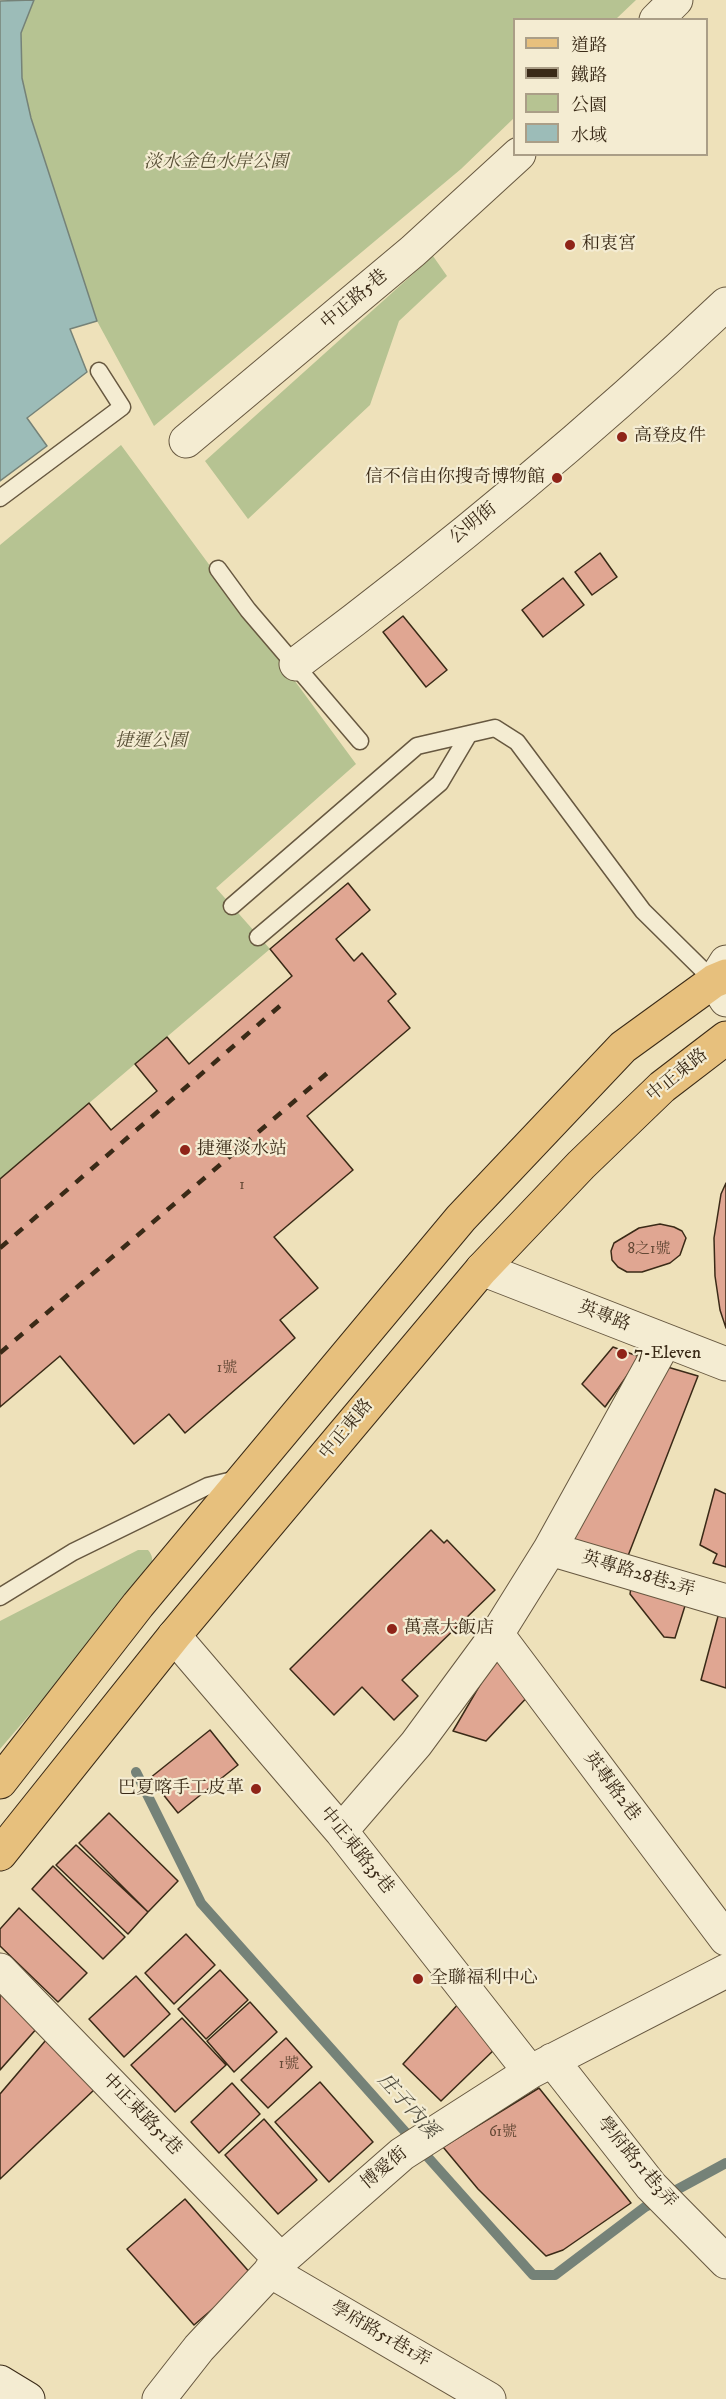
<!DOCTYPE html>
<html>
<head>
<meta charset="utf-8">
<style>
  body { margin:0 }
  #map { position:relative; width:726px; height:2399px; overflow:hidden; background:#eee1ba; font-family:"IM FELL DW Pica","Noto Serif TC",serif }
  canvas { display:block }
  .legend { position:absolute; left:513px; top:18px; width:195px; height:138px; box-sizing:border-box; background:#f4ecd2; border:2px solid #aa9e87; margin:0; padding:8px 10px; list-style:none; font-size:18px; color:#3a2a17 }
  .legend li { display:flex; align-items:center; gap:12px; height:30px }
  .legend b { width:30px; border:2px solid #aa9e87 }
</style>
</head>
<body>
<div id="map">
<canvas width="726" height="2399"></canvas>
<ul class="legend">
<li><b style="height:8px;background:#e7c07d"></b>道路</li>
<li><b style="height:8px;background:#3a2a17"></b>鐵路</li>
<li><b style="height:16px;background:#b6c392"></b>公園</li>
<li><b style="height:16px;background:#9cbcb8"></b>水域</li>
</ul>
</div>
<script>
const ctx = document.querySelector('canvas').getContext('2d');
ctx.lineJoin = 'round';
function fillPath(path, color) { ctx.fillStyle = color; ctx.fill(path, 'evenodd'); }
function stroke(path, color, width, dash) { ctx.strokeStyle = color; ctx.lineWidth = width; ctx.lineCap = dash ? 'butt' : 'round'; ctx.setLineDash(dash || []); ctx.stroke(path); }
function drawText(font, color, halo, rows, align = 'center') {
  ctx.font = font + ' "IM FELL DW Pica","Noto Serif TC",serif'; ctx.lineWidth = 4.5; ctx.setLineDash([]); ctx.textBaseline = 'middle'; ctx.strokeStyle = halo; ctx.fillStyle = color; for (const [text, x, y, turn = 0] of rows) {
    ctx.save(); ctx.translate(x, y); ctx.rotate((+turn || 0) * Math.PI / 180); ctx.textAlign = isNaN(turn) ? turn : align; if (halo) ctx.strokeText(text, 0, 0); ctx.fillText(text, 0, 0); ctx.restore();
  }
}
fillPath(new Path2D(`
  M34 0H636L616 19 514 20V118L461 169 154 426 97 321 31 118 22 78 21 33Z
  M433 256 447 276 399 321 370 405 248 519 205 461Z
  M121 445 356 764 216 888 270 949 0 1179V545Z
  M138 1550H148C158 1561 148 1572 142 1584L0 1749V1621Z`), '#b6c392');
const water = new Path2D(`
  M34 0 21 33 22 78 31 118 97 321 70 329 87 372 27 418 47 446 0 481V1Z`);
fillPath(water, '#9cbcb8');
stroke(water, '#758278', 1.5);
stroke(new Path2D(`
  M136 1772 201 1903 533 2275H555L645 2207 726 2163`), '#758278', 10);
const building = new Path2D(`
  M600 553 617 577 592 595 575 572Z
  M563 578 584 605 543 637 522 610Z
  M403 616 447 670 426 687 383 632Z
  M348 883 370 910 336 939 354 961 362 953 396 994 388 1001 410 1028 307 1116 353 1170 274 1237 318 1288 280 1320 295 1338 185 1433 169 1414 134 1444 60 1356 0 1407V1179L89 1103 111 1130 157 1091 135 1064 167 1037 189 1064 292 976 270 949Z
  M726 1183V1328L720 1310 715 1276 714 1238 721 1194Z
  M660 1224 674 1227 682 1231 686 1238 680 1255 670 1263 642 1272H627L618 1267 612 1260 611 1251 614 1243 639 1228Z
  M613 1347 640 1357 605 1407 582 1384Z
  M664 1366 698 1376 626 1561 571 1540Z
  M715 1489 726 1494V1567L713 1563 717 1554 700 1545Z
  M431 1530 444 1543 447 1540 495 1590 402 1680 418 1696 394 1720 362 1687 334 1715 290 1669Z
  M632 1581 689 1593 675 1638 664 1637 630 1594Z
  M721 1605 726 1607V1688L701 1680Z
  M501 1649 532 1692 486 1741 453 1731Z
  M210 1730 238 1765 178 1813 150 1778Z
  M109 1813 178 1881 148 1912 79 1843Z
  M76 1845 148 1912 128 1934 56 1865Z
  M53 1866 125 1937 103 1959 32 1889Z
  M19 1908 87 1973 58 2002 0 1946V1929Z
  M186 1934 215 1965 174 2004 145 1973Z
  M220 1970 248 2000 206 2039 178 2009Z
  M136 1976 170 2014 124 2057 89 2019Z
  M0 1978 46 2018 0 2070Z
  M461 2001 497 2047 441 2101 403 2064Z
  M250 2002 277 2032 234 2072 207 2041Z
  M182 2018 226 2065 175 2112 131 2065Z
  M286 2038 312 2067 268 2108 241 2080Z
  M46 2040 95 2089 0 2179V2094Z
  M320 2082 373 2142 329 2182 275 2122Z
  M232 2083 260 2114 219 2153 191 2122Z
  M539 2088 631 2203 563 2250 546 2256 478 2189 443 2147Z
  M264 2119 317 2180 278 2214 225 2155Z
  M185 2199 252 2275 194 2325 127 2249Z`);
fillPath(building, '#e0a692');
stroke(building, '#3a2a17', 1.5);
const lane = new Path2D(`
  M0 498 122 407 99 371
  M218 569 248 610 360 741
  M232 906 417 746 495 728 517 742 643 911 714 981
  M258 937 440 783 469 734
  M0 1597 73 1552 208 1486 237 1479`);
const street = new Path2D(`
  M656 20 676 0
  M186 441 413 251 519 154
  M296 664C446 552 590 433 726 304
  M726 962 714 981 726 1000
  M482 1269 726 1364
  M550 1549 726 1601
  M497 1634 550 1549 665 1341
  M174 1636 341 1831 530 2072
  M341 1831 416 1744 497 1634 726 1939
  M0 1970 281 2260
  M552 2060 651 2186 726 2262
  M270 2271 489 2399
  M159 2399 199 2348 281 2260 402 2154 530 2072 726 1971`);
const secondary = new Path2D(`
  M0 2382 28 2399`);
const primary = new Path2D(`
  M0 1782 138 1605 461 1218 623 1047 714 981 726 976
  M0 1854 174 1636 482 1269 581 1165 662 1087 726 1038`);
stroke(lane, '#675840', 19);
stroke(street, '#675840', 35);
stroke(secondary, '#3a2a17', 35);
stroke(primary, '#3a2a17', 35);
stroke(lane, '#f4ecd2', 16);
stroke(street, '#f4ecd2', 33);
stroke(secondary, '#f4ecd2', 33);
stroke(primary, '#e7c07d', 33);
stroke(new Path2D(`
  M0 1248 281 1005
  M0 1353 332 1069`), '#3a2a17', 4.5, [10, 10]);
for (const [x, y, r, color] of [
  [570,245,6,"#8f2418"],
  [622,437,6,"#8f2418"],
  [557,478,6,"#8f2418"],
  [185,1150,6,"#8f2418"],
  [622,1354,6,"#8f2418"],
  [392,1629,6,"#8f2418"],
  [256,1789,6,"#8f2418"],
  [418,1979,6,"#8f2418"]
]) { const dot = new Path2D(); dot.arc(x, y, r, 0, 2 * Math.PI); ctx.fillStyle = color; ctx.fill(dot); stroke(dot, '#f4ecd2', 2); }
drawText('15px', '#644936', null, [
  ["1",242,1186],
  ["8之1號",649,1250],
  ["1號",227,1369],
  ["1號",289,2065],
  ["61號",503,2133]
]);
drawText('italic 18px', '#595036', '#f4ecd2', [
  ["淡水金色水岸公園",216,163],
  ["捷運公園",151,742]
]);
drawText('18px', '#3a2a17', '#f4ecd2', [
  ["和衷宮",582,245],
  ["高登皮件",634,437],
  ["信不信由你搜奇博物館",545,478,"right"],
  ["捷運淡水站",197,1150],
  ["7-Eleven",634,1354],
  ["萬熹大飯店",404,1629],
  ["巴夏喀手工皮革",244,1789,"right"],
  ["全聯福利中心",430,1979]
], 'left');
drawText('18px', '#3a2a17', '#f4ecd2', [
  ["中正路5巷",355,300,-40],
  ["公明街",474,524,-39],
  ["中正東路",678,1076,-39],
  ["英專路",604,1317,21],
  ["中正東路",347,1430,-50],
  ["英專路28巷2弄",638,1575,17],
  ["英專路2巷",611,1787,53],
  ["中正東路35巷",356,1851,51],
  ["中正東路51巷",141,2115,46],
  ["學府路51巷3弄",636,2163,50],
  ["博愛街",385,2169,-40],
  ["學府路51巷1弄",380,2335,30]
]);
drawText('italic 20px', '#524e3f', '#f4ecd2', [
  ["庄子內溪",407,2107,48]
]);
</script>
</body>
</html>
